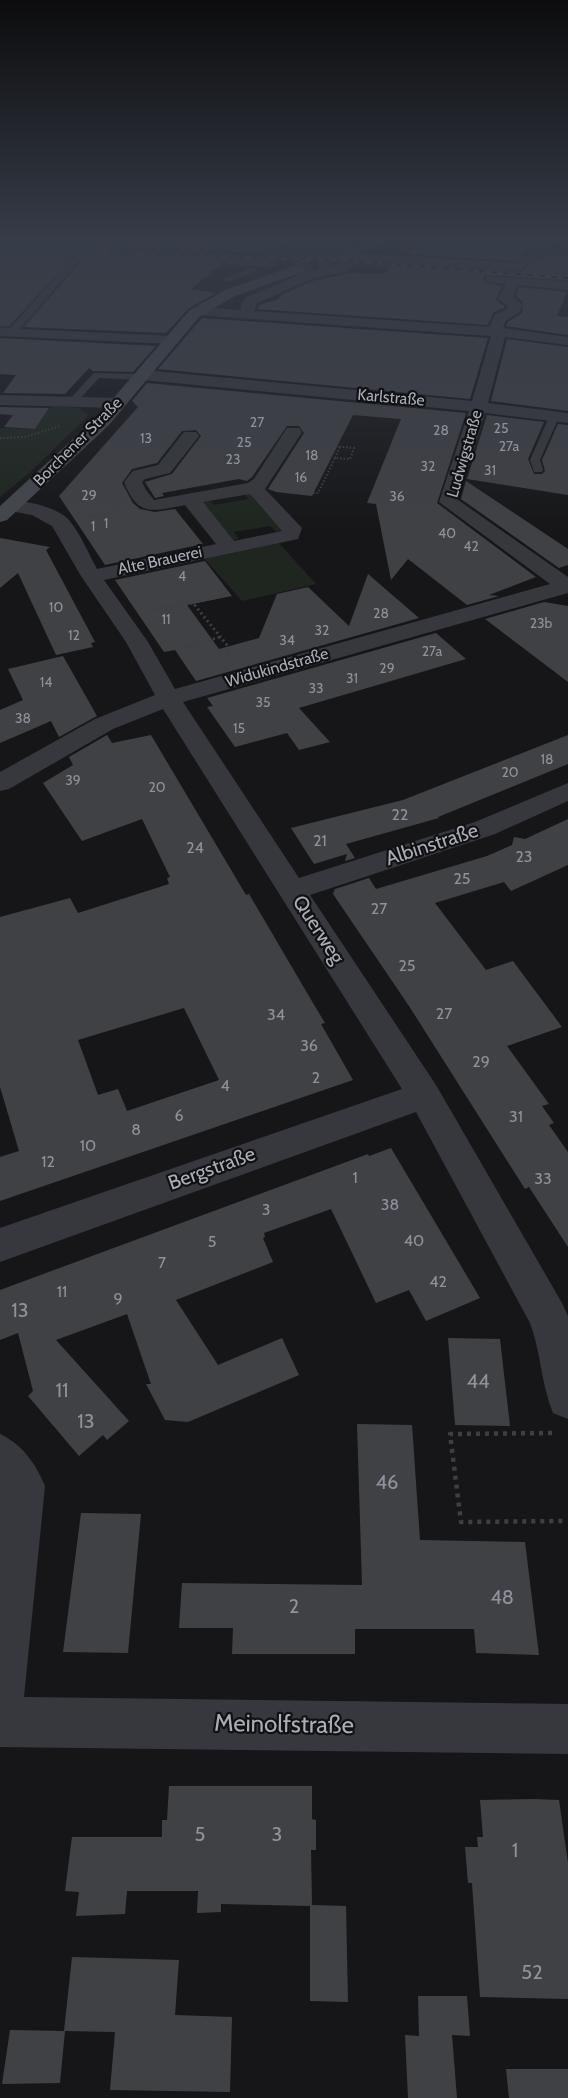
<!DOCTYPE html>
<html>
<head>
<meta charset="utf-8">
<style>
  body { margin:0 }
  canvas { display:block; background:#161618 }
</style>
</head>
<body>
<canvas width="568" height="2098"></canvas>
<script>
const ctx = document.querySelector('canvas').getContext('2d');
ctx.lineJoin = 'round';
function fillPath(path, color) { ctx.fillStyle = color; ctx.fill(path, 'evenodd'); }
function stroke(path, color, width, dash) { ctx.strokeStyle = color; ctx.lineWidth = width; ctx.lineCap = dash ? 'butt' : 'round'; ctx.setLineDash(dash || []); ctx.stroke(path); }
function drawText(font, color, halo, rows, align = 'center') {
  ctx.font = font + ' Cabin,sans-serif'; ctx.lineWidth = 4.5; ctx.setLineDash([]); ctx.textBaseline = 'middle'; ctx.strokeStyle = halo; ctx.fillStyle = color; for (const [text, x, y, turn = 0] of rows) {
    ctx.save(); ctx.translate(x, y); ctx.rotate((+turn || 0) * Math.PI / 180); ctx.textAlign = isNaN(turn) ? turn : align; if (halo) ctx.strokeText(text, 0, 0); ctx.fillText(text, 0, 0); ctx.restore();
  }
}
fillPath(new Path2D(`
  M0 237H351V241L331 248 276 246 245 251 93 245 91 247 354 257 524 269 535 256 564 243 568 244V283L483 274 266 262 148 257 92 260 39 310 26 329 0 328Z`), '#222225');
fillPath(new Path2D(`
  M51 406 79 408 89 415 29 473 0 497V428L35 429Z
  M248 492 282 531 276 532 270 526 234 532 239 539 231 541 198 501 208 499 214 505 248 499 244 493Z
  M278 542 316 584 242 601 203 557Z`), '#1e261f');
fillPath(new Path2D(`
  M0 237H121L119 243 93 241 88 243 87 246 124 251 234 254 223 259V263L191 289 216 293 188 309 166 333 24 327 81 262 80 259 73 257 9 326H0Z
  M133 237H249L244 246 131 243Z
  M266 237H350L324 248 269 245 264 243Z
  M428 237H548L515 261 408 254Z
  M547 253 568 257V280L485 275 483 278 485 283 502 286 496 300 505 307 493 313 488 325 257 309 259 305 277 300 283 294 313 281 349 273 383 274 394 265 519 273Z
  M519 287 567 292 557 316 568 317V335L506 326 508 322 522 313 523 302 516 296Z
  M202 318 488 338 470 399 158 369Z
  M0 338 156 346 133 372 93 371 89 368 65 394 3 393 16 375 0 374Z
  M507 339 568 347V411L491 401Z
  M147 383 466 413 437 503 536 577 489 595 499 596 467 605 408 559 391 580 376 504 367 503 401 419 353 415 312 496 276 492 268 489 304 433 299 426H287L252 477 247 481 239 479 162 493 164 496 155 498 145 482 172 474 201 436 196 430 182 431 157 463 132 469 122 483 133 503 140 509 155 512 175 509 203 544 105 565 59 496 138 407 132 401Z
  M0 407 49 408 35 429 4 427 13 415 0 414Z
  M487 415 544 422 528 459 534 474H542L545 471 542 460 558 424 568 425V495L467 479Z
  M466 481 568 549V565L559 568 461 499Z
  M0 538 50 547 46 550 95 642 91 643 93 647 56 655 18 573 0 588Z
  M205 561 232 596 187 605 219 649 259 638 277 594 308 587 349 626 368 574 419 618 196 681 175 650 164 652 115 580Z
  M544 602 568 606V682L485 619Z
  M436 633 466 659 299 708 330 742 299 750 287 733 235 747 207 707 213 706 207 698Z
  M63 656 97 716 59 737 51 721 0 743V710L23 700 8 669Z
  M107 735 112 743 151 735 246 895 249 894 313 1003 325 1023 321 1024 353 1080 0 1201V1157L19 1151 0 1087V917L70 898 78 913 169 884 167 878 170 877 142 819 82 841 43 783 73 765 69 757ZM184 1008 219 1080 127 1111 118 1089 98 1095 78 1040Z
  M568 735V764L438 817 439 818 346 844 355 858 345 861 347 854 314 864 291 828 403 800Z
  M568 819V865L511 891 504 882 435 903 486 970 513 961 562 1027 507 1046 549 1104 542 1106 554 1123 549 1125 568 1152V1247L529 1187 525 1189 409 1006 333 894 335 889 369 878 376 889 487 856 512 845 514 837 525 839Z
  M391 1148 480 1298 426 1321 409 1290 376 1303 331 1209 264 1233 265 1237 263 1238 273 1262 176 1300 218 1365 282 1338 299 1375 188 1422 165 1420 146 1384H151L127 1314 56 1340 129 1421 107 1440 103 1435 79 1456 28 1396 33 1391 18 1333 0 1340V1290L368 1154 369 1156Z
  M448 1338 500 1339 510 1426 455 1425Z
  M357 1424 412 1425 420 1540 525 1542 539 1655 476 1653 474 1629H355V1654H232L233 1628H179L182 1583 362 1585Z
  M81 1513 141 1514 128 1653 63 1652Z
  M169 1786H312V1819L316 1820V1850H311L312 1905 346 1906 348 2002 310 2001V1906L221 1904V1912L197 1913 198 1891H127L125 1914 76 1916 79 1892 65 1891 72 1837H162V1820H167Z
  M533 1799 559 1800 568 1863V1999L480 1997 472 1883H468L465 1847H478L477 1837H483L480 1800Z
  M72 1957 179 1960 175 2015 232 2017 230 2092 110 2090 115 2032 65 2031 60 2083 2 2084 10 2030 64 2031Z
  M418 1996H467L470 2036 452 2035 457 2098H408L405 2035 419 2036Z
  M506 2069H568V2098H509Z`), '#404145');
stroke(new Path2D(`
  M297 269 348 252`), '#333438', 14, [14, 7]);
stroke(new Path2D(`
  M185 404 200 405 194 417
  M203 419H212L217 416
  M161 422 172 424
  M0 438 25 437 60 426
  M147 440H151L150 442 154 445
  M335 458 340 446
  M292 493H318L335 458 350 459 354 448 313 444
  M88 517 123 511`), '#3d3f44', 2, [1.5, 2]);
stroke(new Path2D(`
  M193 603 226 595 221 589
  M146 611 193 603 231 650 227 651 231 657
  M179 648 221 637`), '#3d3f44', 3, [2, 3]);
stroke(new Path2D(`
  M552 1433 450 1434 461 1522 564 1521`), '#3d3f44', 4.5, [4, 5]);
fillPath(new Path2D(`
  M123 237H131L128 245 267 249 271 251 267 253 124 249 89 245 93 243 121 245Z
  M359 237 367 238 323 256 316 254Z
  M72 259 79 261 15 334H9V330Z
  M252 268 259 270 227 282 220 280Z
  M94 373 141 374 146 377 141 380 99 378 75 404H69V400Z
  M554 414 559 417 540 460 543 470 542 472H534L530 460 549 417Z`), '#37383d');
fillPath(new Path2D(`
  M252 237H264L261 244 269 247 516 263 552 237H566L519 271 267 255 248 245Z
  M230 257 272 260 278 264 272 268 226 264 224 261Z
  M343 264 348 265 349 268 348 271 312 279 257 303 254 311 489 327 495 314 507 310 508 306 498 299 506 284 487 282 485 279 487 276 568 282V290L518 285 513 297 522 304 520 312 506 320 503 328 568 337V345L505 337 488 403 568 413V423L485 413 458 500 568 577V593L183 702 299 878 475 822 568 783V801L495 834 310 895 436 1085 562 1303 568 1316V1419L553 1413C541 1384 541 1352 530 1323L416 1112 0 1262V1228L402 1089 163 709 113 729 9 789 0 791V772L95 719 155 695 126 642 81 576 52 526 32 515 5 510 2 506 5 502C21 498 56 507 68 519 80 532 88 553 97 569L216 544 185 505C153 511 138 518 124 482L133 471 158 465 184 432H196L199 436 170 473 145 479 142 482 146 490 154 500 248 483 254 479 287 428H299L302 432 265 489 302 528 298 539 104 580 148 642 175 689 550 584 439 502 469 411 143 380 135 375 143 370 472 401 491 336 197 315 190 311 197 307 241 310V304L247 297 303 273ZM250 494 282 531 234 541 203 502Z
  M0 328 172 336 179 340 172 344 0 336Z
  M0 395 119 398 127 403 119 408 0 405Z
  M0 1434C22 1444 36 1464 45 1486L24 1697 568 1704V1754L0 1747Z`), '#37383d');
fillPath(new Path2D(`
  M379 237H397L352 255 348 256 342 252Z
  M554 237H568V243L556 240Z
  M297 265 302 266 303 269 302 272 235 296 199 317 109 425 7 520 0 522V506L97 417 189 311 225 290Z`), '#45474d');
const rail = new Path2D(`
  M0 248 352 261 568 278`);
stroke(rail, '#4a4c52', 3);
stroke(rail, '#111113', 2, [6]);
const sky = ctx.createLinearGradient(0, 0, 0, 531);
sky.addColorStop(0, '#0c0c0d');
sky.addColorStop(0.45, '#363c48');
sky.addColorStop(1, '#363c4800');
ctx.fillStyle = sky;
ctx.fillRect(0, 0, 568, 531);
drawText('14px', '#8e929b', null, [
  ["27",257,423],
  ["25",501,429],
  ["28",441,431],
  ["13",146,439],
  ["25",244,443],
  ["27a",509,447],
  ["18",312,456],
  ["23",233,460],
  ["32",428,467],
  ["31",490,471],
  ["16",301,478],
  ["29",89,496],
  ["36",397,497],
  ["1",106,524],
  ["1",93,527],
  ["40",447,534],
  ["42",471,547],
  ["4",182,577],
  ["10",56,608],
  ["28",381,614],
  ["11",166,620],
  ["23b",541,624],
  ["32",322,631],
  ["12",74,636],
  ["34",287,641],
  ["27a",432,652],
  ["29",387,669],
  ["31",352,679],
  ["14",46,683],
  ["33",316,689],
  ["35",263,703],
  ["38",23,719],
  ["15",239,729],
  ["18",547,760],
  ["20",510,773],
  ["39",73,781],
  ["20",157,788]
]);
drawText('16px', '#a8adb8', '#111113', [
  ["Karlstraße",391,398,5],
  ["Borchener Straße",78,442,-45],
  ["Ludwigstraße",465,454,-74],
  ["Alte Brauerei",160,561,-12],
  ["Widukindstraße",277,668,-16]
]);
drawText('16px', '#8e929b', null, [
  ["22",400,815],
  ["21",320,841],
  ["24",195,848],
  ["23",524,857],
  ["25",462,879],
  ["27",379,909],
  ["25",407,966],
  ["27",444,1014],
  ["34",276,1015],
  ["36",309,1046],
  ["29",481,1062],
  ["2",316,1078],
  ["4",225,1086],
  ["6",179,1116],
  ["31",516,1117],
  ["8",136,1130],
  ["10",88,1146],
  ["12",48,1162],
  ["1",355,1178],
  ["33",543,1179],
  ["38",390,1205],
  ["3",266,1210],
  ["40",414,1241],
  ["5",212,1242],
  ["7",162,1263],
  ["42",438,1282],
  ["11",62,1292],
  ["9",118,1299]
]);
drawText('20px', '#a8adb8', '#111113', [
  ["Albinstraße",432,845,-18],
  ["Querweg",318,930,57],
  ["Bergstraße",212,1169,-20]
]);
drawText('20px', '#8e929b', null, [
  ["13",20,1311],
  ["44",478,1382],
  ["11",62,1391],
  ["13",86,1422],
  ["46",387,1483],
  ["48",502,1598],
  ["2",294,1607],
  ["5",200,1835],
  ["3",277,1835],
  ["1",515,1851],
  ["52",532,1973]
]);
drawText('24px', '#a8adb8', '#111113', [
  ["Meinolfstraße",284,1725,1]
]);
</script>
</body>
</html>
